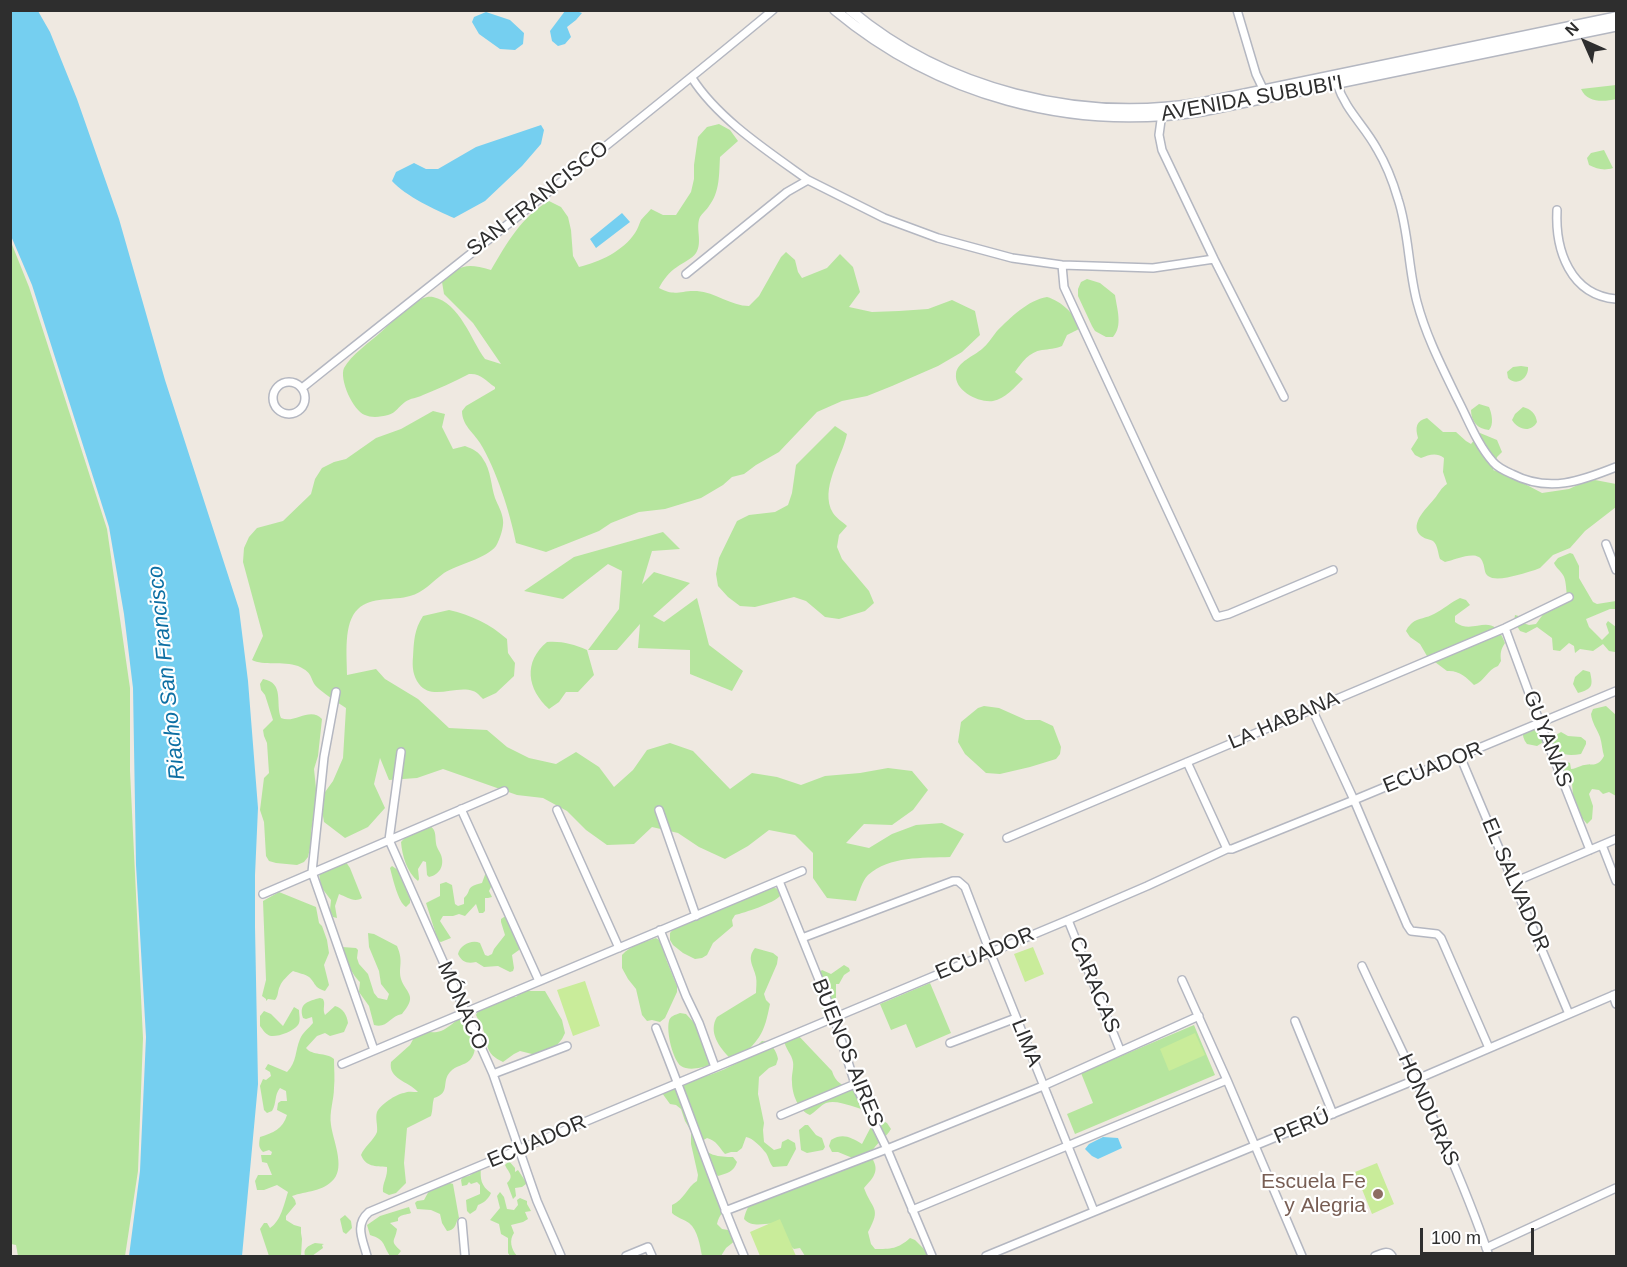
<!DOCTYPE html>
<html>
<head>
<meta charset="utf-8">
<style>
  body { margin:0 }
  #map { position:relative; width:1627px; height:1267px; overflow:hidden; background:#efe9e1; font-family:Arial,sans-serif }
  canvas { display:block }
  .frame { position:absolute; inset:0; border:12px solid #2e2e2e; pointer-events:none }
  .north { position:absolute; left:1555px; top:12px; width:60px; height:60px; -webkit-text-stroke:4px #fff; paint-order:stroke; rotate:315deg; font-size:16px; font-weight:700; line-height:24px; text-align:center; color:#2e2e2e }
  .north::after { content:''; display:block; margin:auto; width:21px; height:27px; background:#2e2e2e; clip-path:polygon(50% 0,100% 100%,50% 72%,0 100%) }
  .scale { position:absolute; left:1420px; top:1228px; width:114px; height:27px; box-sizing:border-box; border:3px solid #2e2e2e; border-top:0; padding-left:8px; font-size:18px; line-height:21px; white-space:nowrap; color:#2e2e2e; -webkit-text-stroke:4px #fff; paint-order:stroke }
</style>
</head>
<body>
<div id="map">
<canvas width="1627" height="1267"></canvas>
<div class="frame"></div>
<div class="north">N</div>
<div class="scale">100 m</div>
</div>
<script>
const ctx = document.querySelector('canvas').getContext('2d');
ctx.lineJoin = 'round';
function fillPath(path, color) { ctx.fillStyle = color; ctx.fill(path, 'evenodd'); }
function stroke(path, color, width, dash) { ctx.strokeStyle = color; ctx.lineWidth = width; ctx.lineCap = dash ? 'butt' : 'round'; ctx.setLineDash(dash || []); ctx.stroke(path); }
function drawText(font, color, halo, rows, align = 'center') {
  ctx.font = font + ' Arial,sans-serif'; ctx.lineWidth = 4.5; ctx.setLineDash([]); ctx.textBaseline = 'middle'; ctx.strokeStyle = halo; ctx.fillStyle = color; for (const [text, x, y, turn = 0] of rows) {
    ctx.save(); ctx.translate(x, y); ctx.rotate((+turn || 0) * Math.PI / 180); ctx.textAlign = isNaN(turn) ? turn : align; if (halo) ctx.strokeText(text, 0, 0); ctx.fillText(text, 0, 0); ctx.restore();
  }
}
fillPath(new Path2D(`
  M1616 85V99C1604 102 1587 103 1581 89Z
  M719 124 730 130 738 141 720 157C719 174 720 192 709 206 707 210 702 213 700 217 695 228 703 242 696 253 692 259 682 263 677 267 669 272 663 280 659 288 676 297 680 290 697 291 715 292 731 306 749 306L759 296 781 257 786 252 795 260 798 272 802 278 827 268 840 254 853 267 860 292 849 307 872 312 899 311 928 309 952 300 975 311 980 335 962 352 938 366 892 386 867 396 842 401 817 412 779 452 756 465 744 474 732 477 723 485 701 498 665 509 639 512 611 523 599 531 546 552 516 543C510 512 496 469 480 443 473 432 462 425 462 411L466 406 495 389V387C486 381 481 373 469 374 454 382 438 389 423 395 418 398 410 398 405 402 399 406 396 413 388 415 381 417 371 418 365 415 353 411 339 379 344 368 351 355 370 342 381 332 392 322 403 310 416 302 421 299 426 296 433 297 460 303 471 340 485 359L501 364 473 323 444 294 442 282C460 264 467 263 491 270 507 243 521 217 549 201L561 207 568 217 571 230 573 256 579 267C600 262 623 251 635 233 638 229 639 224 641 220 644 216 648 213 651 209L663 215H676L691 192 694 179V165L698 137 707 127Z
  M1604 150 1613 168C1604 171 1597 169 1589 165L1587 158 1591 153Z
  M11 242 29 287 107 529 130 688V771L143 1038 138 1171 125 1256H18L16 1245 11 1244Z
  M1087 279 1100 283 1115 295C1117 309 1123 326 1113 337H1106L1095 331 1092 326 1078 296V289L1081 282Z
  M1047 297C1061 301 1077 315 1079 329L1067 335 1062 346C1055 349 1049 349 1042 350 1029 352 1022 362 1015 372L1023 379C1015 387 1005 399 993 401 979 403 954 391 956 374 957 362 974 356 982 349 988 344 992 337 997 331 1010 318 1028 300 1047 297Z
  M1521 366 1528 367C1529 378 1517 387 1508 378L1507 372 1513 367Z
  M1479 404 1489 407C1492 414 1494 425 1489 430 1477 429 1471 421 1471 410Z
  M1523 407C1531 409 1536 414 1537 422 1531 433 1518 430 1512 420L1515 414Z
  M433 411 445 414 442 427 453 449 465 446C473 449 479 452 483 459 491 470 491 486 495 498 498 506 502 511 503 520 504 527 500 539 496 546 487 558 457 565 444 573 433 581 423 593 410 596 394 601 371 596 358 609 343 623 347 656 347 675L376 669 385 679 418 699 449 728 487 730 507 747 529 758 556 764 576 752 599 767 614 787 633 770 647 750 670 743 693 751 730 789 752 773 777 777 801 785 825 776 860 773 888 768 912 771 928 790 913 810 892 825 864 824 846 843 869 848 892 834 916 825 942 823 964 834 950 857C922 858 890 856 868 875 862 881 859 893 856 901L827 898 813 878V853L795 835 769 830 748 846 725 859 699 847 678 833 652 827 634 844 607 845 586 830 567 811 543 798 517 795 443 769 417 778 389 780 380 758 374 784 385 808 368 827 345 838 324 822 320 799 333 781 343 758 346 708C337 702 327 696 319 689 308 680 316 674 298 666 283 661 263 666 252 660L263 636 243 562 244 548 249 537 257 528 283 521 311 494 315 479 322 468 334 462 346 459 376 438 401 429Z
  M1427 418 1443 432H1456L1466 441 1471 444 1480 433 1497 440 1502 452 1497 457 1493 470 1506 474 1542 493 1569 489 1582 483 1595 480 1616 484V507L1585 531 1570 548 1553 555 1540 568 1535 570C1524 573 1497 583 1488 576 1484 573 1485 568 1483 563 1479 548 1456 560 1445 562L1440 559C1438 554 1438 545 1433 541 1429 539 1424 539 1420 535 1409 523 1428 507 1435 498 1439 493 1441 488 1447 484L1443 472 1444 458C1436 452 1429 455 1421 458L1415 455 1411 449 1418 438C1415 427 1416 421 1427 418Z
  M835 426 847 434C842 458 819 489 833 513 836 518 843 522 847 526L839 535 837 547 842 559 869 591 874 603 865 611 839 619 825 617 806 601 794 597 755 607 740 606 728 597 718 586 716 574 719 558 737 521 749 515 775 512 788 505 792 493 796 465Z
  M663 532 680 549 652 551 642 584 654 572 690 583 653 616 664 622 697 598 709 645 743 671 732 691 690 674V650L638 648 640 624 617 650H588L619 609 622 571 608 564 563 599 524 591 574 557Z
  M1570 553 1573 554 1579 566V578L1593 602 1597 604 1616 601V609H1610L1586 619 1589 627 1602 640 1609 633 1606 624 1608 621 1616 627V651L1615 652 1609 651 1603 644 1593 651 1580 649 1575 653 1574 646 1569 643 1560 651 1553 650 1552 638 1537 627 1526 633 1520 631 1514 621 1515 615 1522 617 1523 623 1529 625 1536 624 1544 613 1557 607 1567 595C1566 589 1566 579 1563 575 1560 570 1556 568 1554 563L1558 558Z
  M1460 598 1466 600 1470 605 1455 616V622C1474 637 1492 608 1505 643 1501 649 1500 653 1501 661L1498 666C1487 670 1485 681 1474 685 1466 677 1459 670 1447 671L1427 656 1420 644 1410 637 1406 631C1408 627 1408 627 1412 623 1418 618 1427 618 1434 614 1444 609 1451 602 1460 598Z
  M449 610C471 615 490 624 507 639L508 653 515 663 514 676 496 693 483 699C480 696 477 692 473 691 455 685 432 701 419 684 413 676 412 667 413 657 414 641 414 630 423 616Z
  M547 642C562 641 573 644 587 650L594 675 578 692H566L559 702 549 709C527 689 523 662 547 642Z
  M1583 670 1590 672C1593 685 1593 689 1578 693L1573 684 1575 677Z
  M263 679C285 683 275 703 281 718 295 724 310 706 322 719L318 756 314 769 317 798 311 832 313 835 308 857 304 862 297 865 276 863 269 861 266 856 264 822 260 810 264 778 269 773 267 743 264 736 263 730 273 720 265 695 261 690 260 684Z
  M984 706 999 708 1026 720H1040L1053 726 1061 747 1060 754 1056 759 1030 767 1000 774 986 773 965 754 958 742 961 722 978 708Z
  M1606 706 1616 715V796L1609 792 1603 794 1599 790 1592 789 1589 794 1593 806 1592 819 1587 824 1579 814 1573 796 1572 783 1562 767 1564 761 1570 763 1571 769C1574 769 1577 767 1581 766 1591 762 1597 769 1604 756 1602 750 1602 743 1600 737 1597 729 1592 723 1591 714L1593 709Z
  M1532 722H1539L1545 741 1537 746 1527 744C1520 735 1522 726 1532 722Z
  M1561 732 1568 736 1581 737 1586 741V744L1581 754C1568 756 1557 756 1552 741L1556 735Z
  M429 825C438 831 434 837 437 847 438 850 440 852 441 855 445 866 439 875 429 877L427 875 426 862 423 861 418 869 419 879 418 881C407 873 402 855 401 842L411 831Z
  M342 862H346L350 868 362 898C354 903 347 897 339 894L335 906 337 918 333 917 330 910 331 900 321 887 319 873 324 868 334 867Z
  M392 866 398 870 410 899V903L406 907C398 902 393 879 390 868Z
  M486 872 492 885 489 891 492 897 488 898H485V911L483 913H479L476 904 465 916 459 914 453 916H443L440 921 451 938 441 942 438 941 426 903 440 896V884L446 882 452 885 455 904 458 906 464 904V898C473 890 464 887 482 883Z
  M772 887 778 889 780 896C774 903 744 913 735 915L732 920 733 926 713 943 707 955 702 958 695 959 683 953 673 945 670 940V933L674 928 686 924 701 911Z
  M279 892 316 907 319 923 322 926 327 940 329 953 324 965 329 985 325 991C313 987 316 983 309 977 305 974 298 973 293 971 288 975 282 981 280 986 277 992 279 995 275 1000L268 999 266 1001V999L262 996 266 980 263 901Z
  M504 917H507L520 947 519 950 512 955 514 968 513 971 510 972 498 966 484 967 476 962C467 964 462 962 458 954 460 945 472 939 480 943L485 955 488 956 492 954 494 949 505 935 501 922V919Z
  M368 933 374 934 397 946C404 962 398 967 401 979 403 986 409 991 410 997 411 1003 405 1010 402 1014 390 1016 387 1029 374 1025L369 1006 359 992 360 982C353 976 342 955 342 947L356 948 358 950 357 958 359 964 368 974 374 993 378 998 387 1000 389 994 381 984 379 971 369 947Z
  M656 938 662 942 666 959 677 986V992L665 1018 660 1022 652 1020 647 1021 642 1015 636 989 628 979 622 968V955C631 945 644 942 656 938Z
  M755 948 773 953 778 957 777 964 764 994 766 1000 770 1004C764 1034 761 1037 740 1059L730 1058C719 1047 708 1032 717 1017L756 993C756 988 757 982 756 977 754 966 746 959 755 948Z
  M844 965 849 968 850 971 844 975 839 984H836V998L824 1010C818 1005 819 999 817 992 814 982 814 976 822 970L831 974Z
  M930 983 951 1033 916 1048 906 1024 891 1030 880 1004Z
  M524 988 530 991H545L562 1020 565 1033 562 1039 553 1050 540 1056 520 1051 514 1054 503 1062C484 1053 489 1046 483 1029 481 1024 478 1020 476 1015L479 1009 509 997H516Z
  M320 998 323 999C326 1004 322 1009 325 1015L335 1006C343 1008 347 1015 348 1023L344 1032 330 1036 325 1033 317 1036 306 1048C312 1056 326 1052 334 1059 334 1069 335 1078 334 1088 334 1100 329 1112 331 1125 333 1140 345 1166 334 1179 323 1192 306 1191 292 1196L295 1200 296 1204 286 1216V1220L294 1225 301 1227V1233L302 1239 301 1256H269L260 1229 264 1223H267L270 1228C281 1221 284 1204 288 1192L277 1185 264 1190H257L255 1181 258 1175H272L267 1163 262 1162 261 1155H271L272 1152 269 1150 263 1152C258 1147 259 1144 260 1137 273 1133 283 1129 287 1115L277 1110 278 1103 281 1101H287L286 1091 280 1088C274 1095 277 1103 272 1111L267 1113 264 1110 260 1086 263 1079 266 1080 271 1076 270 1072 265 1069 268 1064 287 1072C297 1062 295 1051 300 1039 303 1032 309 1028 313 1023L312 1017 306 1019 303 1018C298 1003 309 1001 320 998Z
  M294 1007 299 1010C299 1015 301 1021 298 1025 294 1031 278 1037 271 1036 266 1035 263 1030 260 1026V1016L264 1011 271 1014 283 1026Z
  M680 1013 686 1014 700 1029 711 1059 709 1065C702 1068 688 1071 681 1066 673 1060 666 1032 669 1021 670 1016 675 1015 680 1013Z
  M462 1017C472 1025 481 1049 470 1060 464 1066 456 1065 450 1072 441 1082 451 1093 434 1098 432 1104 433 1110 431 1116L407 1128 404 1163 406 1183 396 1193 389 1195 383 1192C382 1183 388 1177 387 1167 375 1166 366 1167 361 1155 364 1147 374 1140 377 1132 378 1126 375 1118 377 1112 380 1105 396 1094 404 1093 408 1091 413 1092 418 1092 408 1081 388 1079 391 1062L410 1045 416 1034C425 1030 433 1034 441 1031 449 1028 454 1021 462 1017Z
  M1194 1025 1215 1075 1075 1134 1067 1114 1093 1103 1081 1073Z
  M795 1032 832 1071C839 1094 861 1085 875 1098L873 1106 869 1111C856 1109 839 1099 826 1103 821 1105 815 1112 810 1115 798 1110 792 1094 792 1082 791 1075 794 1069 793 1062 792 1054 785 1049 784 1040Z
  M762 1041C771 1041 777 1052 778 1059L776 1065 769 1068 759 1077 758 1094 764 1123 763 1130 764 1142 774 1150 781 1148 782 1142 788 1139 795 1143 796 1149 787 1166 773 1167C769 1162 769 1158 766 1153 761 1147 753 1138 746 1137L742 1148 737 1152H731L725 1154C718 1146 717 1141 707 1138L702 1141C703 1156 720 1157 733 1157L737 1162C734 1172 727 1173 718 1176L713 1172 717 1192 726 1202C726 1211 719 1214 717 1224L722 1229 728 1230 736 1240 726 1248 721 1256H702C700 1246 698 1230 689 1223 684 1219 677 1218 672 1213V1205C684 1200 687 1187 697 1181L698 1175 691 1144V1131L685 1121 681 1109 676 1105 670 1104 662 1093C675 1078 698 1080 715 1073 721 1071 727 1068 733 1065 743 1061 753 1049 762 1041Z
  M881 1120 887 1123 891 1129C886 1138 875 1144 872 1152 870 1157 872 1157 874 1162 879 1173 871 1180 864 1188 872 1210 882 1207 868 1232L871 1244 875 1249C891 1249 898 1249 910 1238L915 1240 931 1256H805L800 1248 794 1249 789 1245 775 1224C764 1223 752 1228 744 1219 746 1208 755 1193 766 1191 772 1190 777 1191 782 1191L791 1182 811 1179 855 1159 838 1152H832L829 1146 831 1140C843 1133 850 1137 862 1144L874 1121Z
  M805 1125H808L816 1135 822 1138 825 1147 823 1150 807 1153 801 1150 799 1130Z
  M509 1161 515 1168V1172L518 1170 526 1182V1184L522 1187 515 1188 516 1196 513 1199 507 1183C515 1176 508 1172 505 1165Z
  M474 1163 481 1167C480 1179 481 1186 491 1193 488 1200 483 1203 478 1205L476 1210 470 1214 467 1211 466 1200 480 1194V1185L477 1182 471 1184 469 1182 467 1185 462 1186 461 1180 463 1177 469 1176 472 1174 471 1167Z
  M447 1182 453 1184 459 1218C455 1222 457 1230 447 1231L442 1223 440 1214 431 1210 417 1209 415 1203 417 1201 424 1200 430 1189Z
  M500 1192 504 1197 507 1209 514 1210 518 1205 517 1200 520 1198 527 1201V1204L531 1211 525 1212 528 1219 523 1222 511 1225 514 1233C509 1240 511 1249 517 1256H510L508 1253V1238L501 1234 499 1224 490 1220 500 1208 497 1196Z
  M409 1207 411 1213C406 1215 402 1214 398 1218V1221L390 1223 397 1229C395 1242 389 1240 401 1251L397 1256H390C382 1244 386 1240 370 1235L367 1225 380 1216Z
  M345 1215 351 1221 352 1228 346 1234 343 1232 340 1219Z
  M315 1243 324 1244 322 1245 323 1248 312 1256H305C303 1248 308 1246 315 1243Z`), '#b6e59e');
fillPath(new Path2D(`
  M1033 947 1044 974 1025 982 1014 954Z
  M585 981 600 1026 573 1036 557 990Z
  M1195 1033 1205 1055 1169 1071 1160 1049Z
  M1377 1163 1394 1204 1372 1214 1355 1172Z
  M780 1219 796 1256H760L750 1232Z`), '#c9ec9a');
fillPath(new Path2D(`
  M10 11H38L50 32 77 99 119 219 165 380 239 609 248 681 258 808 255 875V927L258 1084 242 1256H129L140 1171 146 1037 136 865 133 688 124 614 109 527 32 285 11 236Z
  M565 11H576L582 13 576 20 567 27 571 37 565 44 558 46 552 41 550 31Z
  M486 12 510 20 524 33 523 44 515 50 500 49 479 34 472 22 474 17Z
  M541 125 544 130 541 144 522 166 485 201 454 218C436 210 405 196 392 181L396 172 414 163 426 169H438L476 147Z
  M622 213 630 222 596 248 590 239Z
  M1103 1137 1118 1138 1122 1148 1098 1159 1092 1156 1085 1149 1089 1144Z`), '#75cff0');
const minor = new Path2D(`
  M1237 10 1256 74 1265 93
  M692 78C718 119 769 152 808 180
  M1337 84C1346 111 1364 125 1377 149 1386 164 1393 182 1398 199 1409 232 1408 268 1417 302 1426 336 1442 367 1457 398 1468 419 1477 444 1493 462 1498 468 1505 471 1512 474 1549 493 1581 481 1616 467
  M1162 113 1159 135 1162 150 1214 259 1284 397
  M1557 210C1555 250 1570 295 1616 299
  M1062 265 1064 287 1217 617 1229 614 1333 570
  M686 274 787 192 808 180 884 218 938 238 1012 258 1062 265 1153 268 1214 259
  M273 398a16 16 0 1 1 32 0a16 16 0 1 1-32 0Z
  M302 388C459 262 618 139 773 10
  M1606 544 1616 570
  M1505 628 1540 723 1590 850
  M336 692 324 757 312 872 374 1050
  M1312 709 1354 800 1407 925 1411 931 1437 934 1441 938 1489 1048
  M401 752 389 840 493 1074 537 1201 561 1256
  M1460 756 1569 1014
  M1187 762 1227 849
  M461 809 539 981
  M557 810 619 948
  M659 810 696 916
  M1007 838 1505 628 1569 597
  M1602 845 1616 881
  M779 881 834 1017 855 1084 887 1149 932 1256
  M1514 882 1616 839
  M263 894 504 791
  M1068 920 1120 1050
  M660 930 686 996 699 1023 715 1067
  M802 938 953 881H958L965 887 990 952 1094 1211
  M1362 966C1406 1061 1455 1156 1489 1256
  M1182 980 1227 1080 1302 1256
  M1613 995 1616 1004
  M1295 1021 1333 1114
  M656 1028C687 1104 712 1181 744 1256
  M950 1043 1016 1018
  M342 1064 802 871
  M493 1074 567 1046
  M781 1115 855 1084
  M912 1210 1227 1080
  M725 1211 887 1149 1043 1086 1199 1016
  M462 1222 465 1256
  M1486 1248 1616 1188
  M367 1256C363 1240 354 1225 369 1212L1068 920 1147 886 1227 849H1232L1354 800 1616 691
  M626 1256 648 1247 652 1256
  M986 1256 1415 1080 1616 994
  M1375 1256C1381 1254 1388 1249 1392 1256`);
const tertiary = new Path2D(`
  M835 10C937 95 1071 132 1202 111L1616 26
  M850 10C945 90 1079 123 1201 103L1616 17`);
stroke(minor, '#b4b7c1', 10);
stroke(tertiary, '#b4b7c1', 12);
stroke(minor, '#fff', 7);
stroke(tertiary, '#fff', 9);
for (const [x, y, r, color] of [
  [1378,1194,6,"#8d6e63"]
]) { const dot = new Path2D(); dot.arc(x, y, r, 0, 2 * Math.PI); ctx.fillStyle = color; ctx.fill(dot); stroke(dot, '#fff', 2); }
drawText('21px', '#2e2e2e', '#fff', [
  ["AVENIDA SUBUBI'I",1252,99,-10],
  ["SAN FRANCISCO",538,199,-38],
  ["LA HABANA",1284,721,-23],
  ["GUYANAS",1547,739,69],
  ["ECUADOR",1433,768,-22],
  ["EL SALVADOR",1515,885,67],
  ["ECUADOR",985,954,-23],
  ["CARACAS",1094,985,68],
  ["MÓNACO",462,1006,66],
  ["LIMA",1026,1043,68],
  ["BUENOS AIRES",847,1053,68],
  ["HONDURAS",1428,1110,66],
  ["PERÚ",1302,1127,-23],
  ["ECUADOR",537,1142,-23]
]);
drawText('21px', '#785e54', '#fff', [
  ["Escuela Fe",1366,1182],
  ["y Alegria",1366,1206]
], 'right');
drawText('italic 22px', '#0d6fa3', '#fff', [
  ["Riacho San Francisco",167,673,-96]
]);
</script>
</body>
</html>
